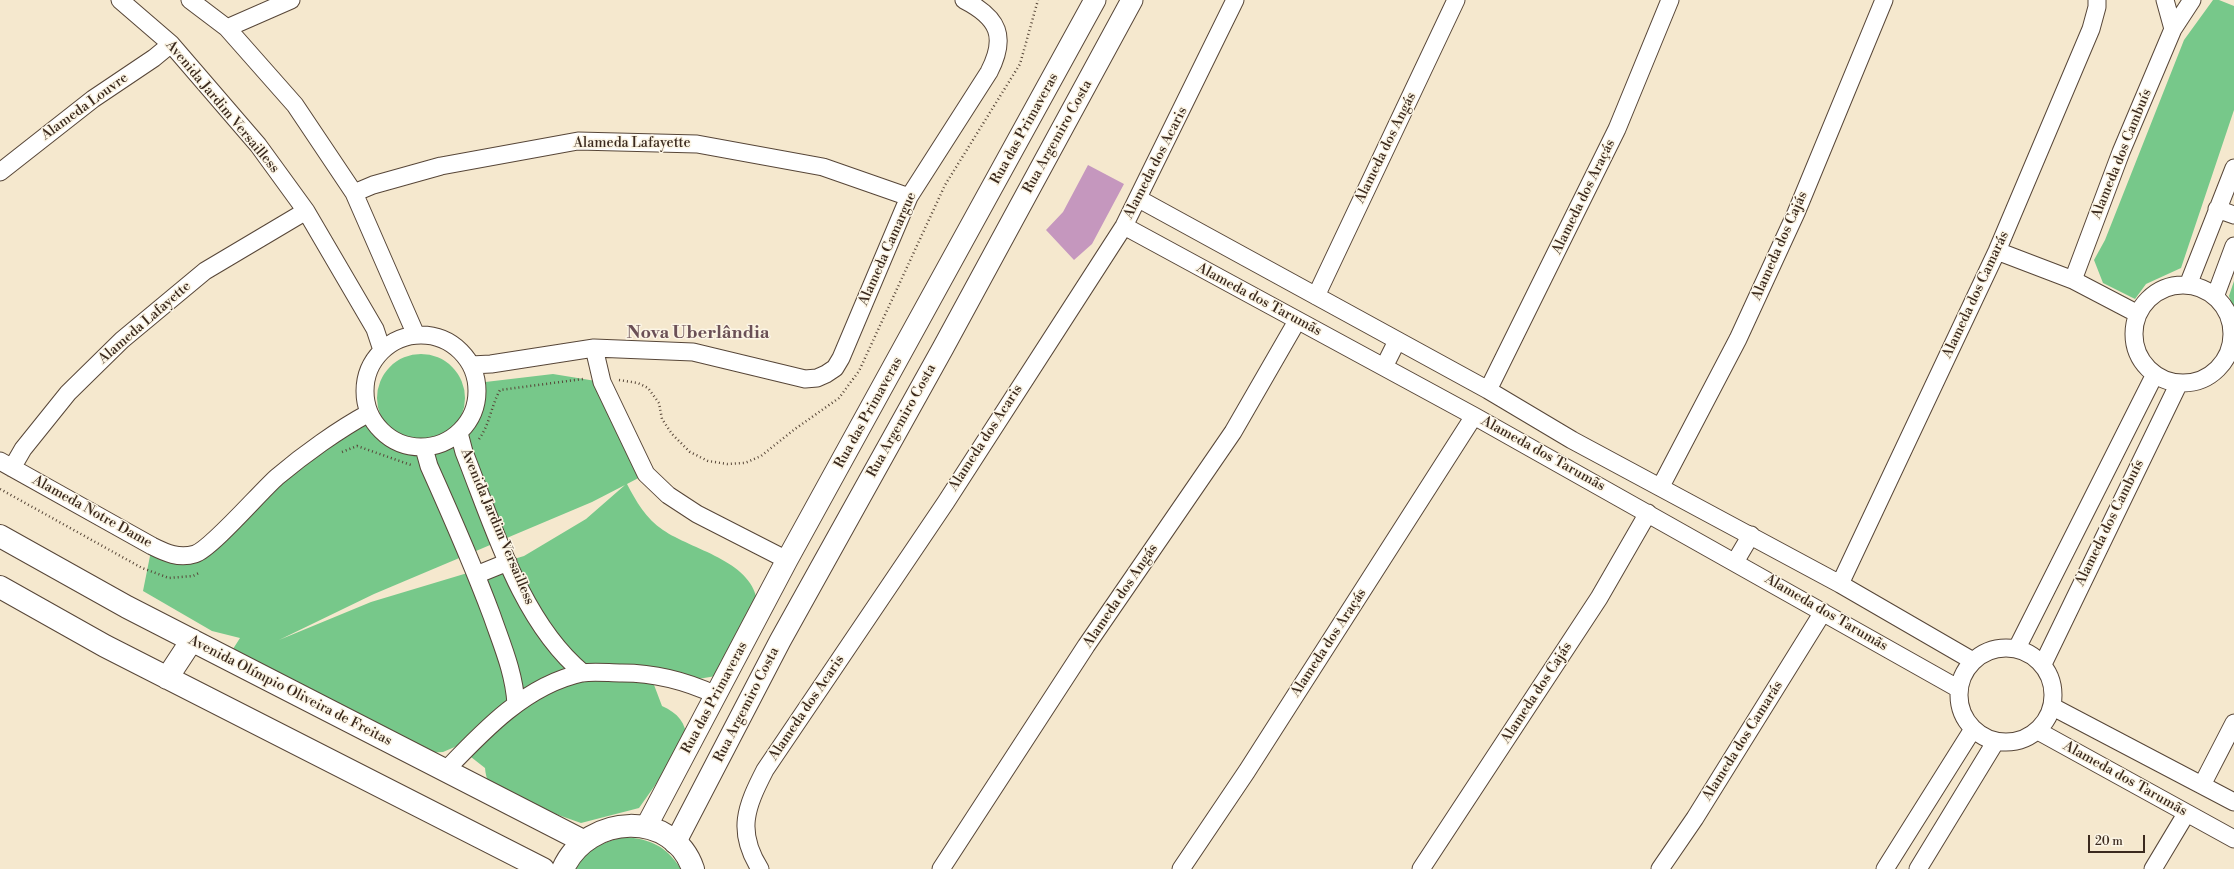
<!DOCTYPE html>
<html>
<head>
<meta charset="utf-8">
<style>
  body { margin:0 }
  #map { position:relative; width:2234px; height:869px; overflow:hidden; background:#f5e8ce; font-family:"Libre Bodoni",serif }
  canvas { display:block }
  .scale { position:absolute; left:2088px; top:835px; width:57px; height:18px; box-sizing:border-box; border:2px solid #3b2a1e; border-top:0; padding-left:5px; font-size:12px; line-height:14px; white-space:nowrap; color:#3b2a1e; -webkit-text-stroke:3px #fcf5e5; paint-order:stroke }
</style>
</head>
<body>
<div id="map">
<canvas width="2234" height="869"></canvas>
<div class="scale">20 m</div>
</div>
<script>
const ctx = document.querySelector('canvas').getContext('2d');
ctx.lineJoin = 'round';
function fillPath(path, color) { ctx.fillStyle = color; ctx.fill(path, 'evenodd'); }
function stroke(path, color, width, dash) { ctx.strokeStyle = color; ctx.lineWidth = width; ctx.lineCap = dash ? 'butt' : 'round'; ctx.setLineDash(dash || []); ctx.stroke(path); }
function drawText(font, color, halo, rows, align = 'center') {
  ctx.font = font + ' "Libre Bodoni",serif'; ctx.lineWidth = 3; ctx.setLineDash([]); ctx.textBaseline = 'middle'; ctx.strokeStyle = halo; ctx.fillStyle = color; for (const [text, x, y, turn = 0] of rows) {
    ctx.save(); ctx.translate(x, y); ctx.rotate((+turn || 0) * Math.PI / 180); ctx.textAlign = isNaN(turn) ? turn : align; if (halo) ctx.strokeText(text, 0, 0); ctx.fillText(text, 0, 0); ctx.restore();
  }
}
fillPath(new Path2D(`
  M2213 0H2219L2234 6V110L2181 268 2146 284 2135 299 2103 283 2094 260 2105 240 2184 40Z
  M2234 281V310L2229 296Z
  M377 398a44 44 0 1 1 88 0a44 44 0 1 1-88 0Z
  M553 374 602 382 646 474 627 484C636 501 646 519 663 530 692 550 750 560 757 600L716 676 698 679 648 669 662 706C678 713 686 723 687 740L639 808 581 823 496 793C489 785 486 779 485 768L457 746 443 752 428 753 233 649 240 638 212 631 143 591 152 546 185 557 277 477 373 411C375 416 375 424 379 429 402 458 453 451 471 419 477 407 477 395 477 383ZM625 485 586 519 524 556 371 602 279 640 374 594 592 502Z
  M624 837C651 839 666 846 681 869H576C584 849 605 842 624 837Z`), '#77c88a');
fillPath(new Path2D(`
  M1088 165 1124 184 1092 244 1074 260 1046 230 1063 212Z`), '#c597be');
const minor = new Path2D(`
  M120 0 171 44 258 145 306 211 375 329 382 350
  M190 0 227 28 295 105 354 193 416 335
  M2165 0 2173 29
  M227 28 291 0
  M0 172 93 99 154 58 171 44
  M354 193 373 185 441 166 578 141 697 144 823 167 909 197
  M1139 199 1488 390 1572 440 1840 584 1973 661
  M2217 209 2234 215
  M1124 226 1474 416 1959 689
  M1997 251 2073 280 2138 314
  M2073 280 2121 152 2173 29 2192 0
  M2188 285 2234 168
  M2134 334a49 49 0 1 1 98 0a49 49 0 1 1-98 0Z
  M1316 296 1456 0
  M2215 297 2234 246
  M365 391a56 56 0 1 1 112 0a56 56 0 1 1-112 0Z
  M594 348 602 382 646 474 668 495 697 514 787 560
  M471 365 491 364 594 348 693 352 805 379 817 378 826 374 835 368 841 358 909 197 989 72C1007 37 999 18 964 0
  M1384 367 1397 341
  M1488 390 1617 129 1670 0
  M459 433 464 452C493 525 521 622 583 673
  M424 448 429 466C451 515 473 565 492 616 502 645 514 672 516 704
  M0 461 152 546C166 553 179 559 195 554 211 549 260 492 277 477 303 455 339 429 369 413
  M12 468 23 449 68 393 122 340 205 271 306 211
  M1661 486 1738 339 1796 213 1884 0
  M1735 562 1751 535
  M476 575 508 562
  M1840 584 1997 251 2091 29 2097 7V0
  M1959 695a47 47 0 1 1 94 0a47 47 0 1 1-94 0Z
  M2017 648 2155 374
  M2043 664 2179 383
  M2053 707 2234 802
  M2038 731 2234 839
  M445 771C483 731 526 685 582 673 594 671 609 673 622 673 654 673 686 681 716 695
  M2202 785 2234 723
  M760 869C736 831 746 807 765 770L946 502 1124 226 1235 0
  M941 869 1086 646 1233 432 1297 321
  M1181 869 1247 771 1474 416
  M1421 869 1599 598 1648 513
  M1660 869 1695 818 1823 612
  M1885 869 1973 729
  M1918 869 1996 741
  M2153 869 2186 814`);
const tertiary = new Path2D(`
  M646 827 787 560 1095 0
  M675 843 780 641 943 348 1132 0`);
const secondary = new Path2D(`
  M0 536 127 607 583 841
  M0 587 105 646 543 869
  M167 678 192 640
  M563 869C588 813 673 810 693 869`);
stroke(minor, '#574638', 19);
stroke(tertiary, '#574638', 23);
stroke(secondary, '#574638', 24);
stroke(new Path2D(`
  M619 380 638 383 648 388 659 403 662 419 672 434 690 452 708 461 727 464 745 463 761 456 795 429 839 398 859 371 945 185 1020 64 1038 0
  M479 439C490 424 491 406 500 390L583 379
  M342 452 357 446 411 465
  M0 489 142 568 169 578 193 576 199 573`), '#574638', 2.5, [1, 3]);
stroke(minor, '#fff', 17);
stroke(tertiary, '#fff', 21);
stroke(secondary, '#fff', 22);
drawText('14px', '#3b2a1e', '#fcf5e5', [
  ["Alameda Louvre",85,107,-36],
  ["Avenida Jardim Versailless",222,107,50],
  ["Rua das Primaveras",1025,129,-61],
  ["Rua Argemiro Costa",1058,137,-61],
  ["Alameda Lafayette",632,144],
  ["Alameda dos Angás",1386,148,-64],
  ["Alameda dos Cambuís",2122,154,-68],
  ["Alameda dos Acaris",1156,163,-63],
  ["Alameda dos Araçás",1584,197,-64],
  ["Alameda dos Cajás",1780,246,-66],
  ["Alameda Camargue",888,249,-66],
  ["Alameda dos Camarás",1976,295,-65],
  ["Alameda dos Tarumãs",1259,300,28],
  ["Alameda Lafayette",145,323,-41],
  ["Rua das Primaveras",869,413,-61],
  ["Rua Argemiro Costa",902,421,-61],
  ["Alameda dos Acaris",986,438,-57],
  ["Alameda dos Tarumãs",1543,454,29],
  ["Alameda Notre Dame",92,512,29],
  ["Alameda dos Cambuís",2110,523,-64],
  ["Avenida Jardim Versailless",497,527,67],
  ["Alameda dos Angás",1121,596,-56],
  ["Alameda dos Tarumãs",1826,613,30],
  ["Alameda dos Araçás",1329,643,-57],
  ["Avenida Olímpio Oliveira de Freitas",290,691,27],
  ["Alameda dos Cajás",1537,693,-57],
  ["Rua das Primaveras",715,698,-62],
  ["Rua Argemiro Costa",747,705,-63],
  ["Alameda dos Acaris",807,708,-56],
  ["Alameda dos Camarás",1743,741,-58],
  ["Alameda dos Tarumãs",2125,779,29]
]);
drawText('bold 18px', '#6b5056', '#fcf5e5', [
  ["Nova Uberlândia",698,334]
]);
</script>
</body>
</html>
